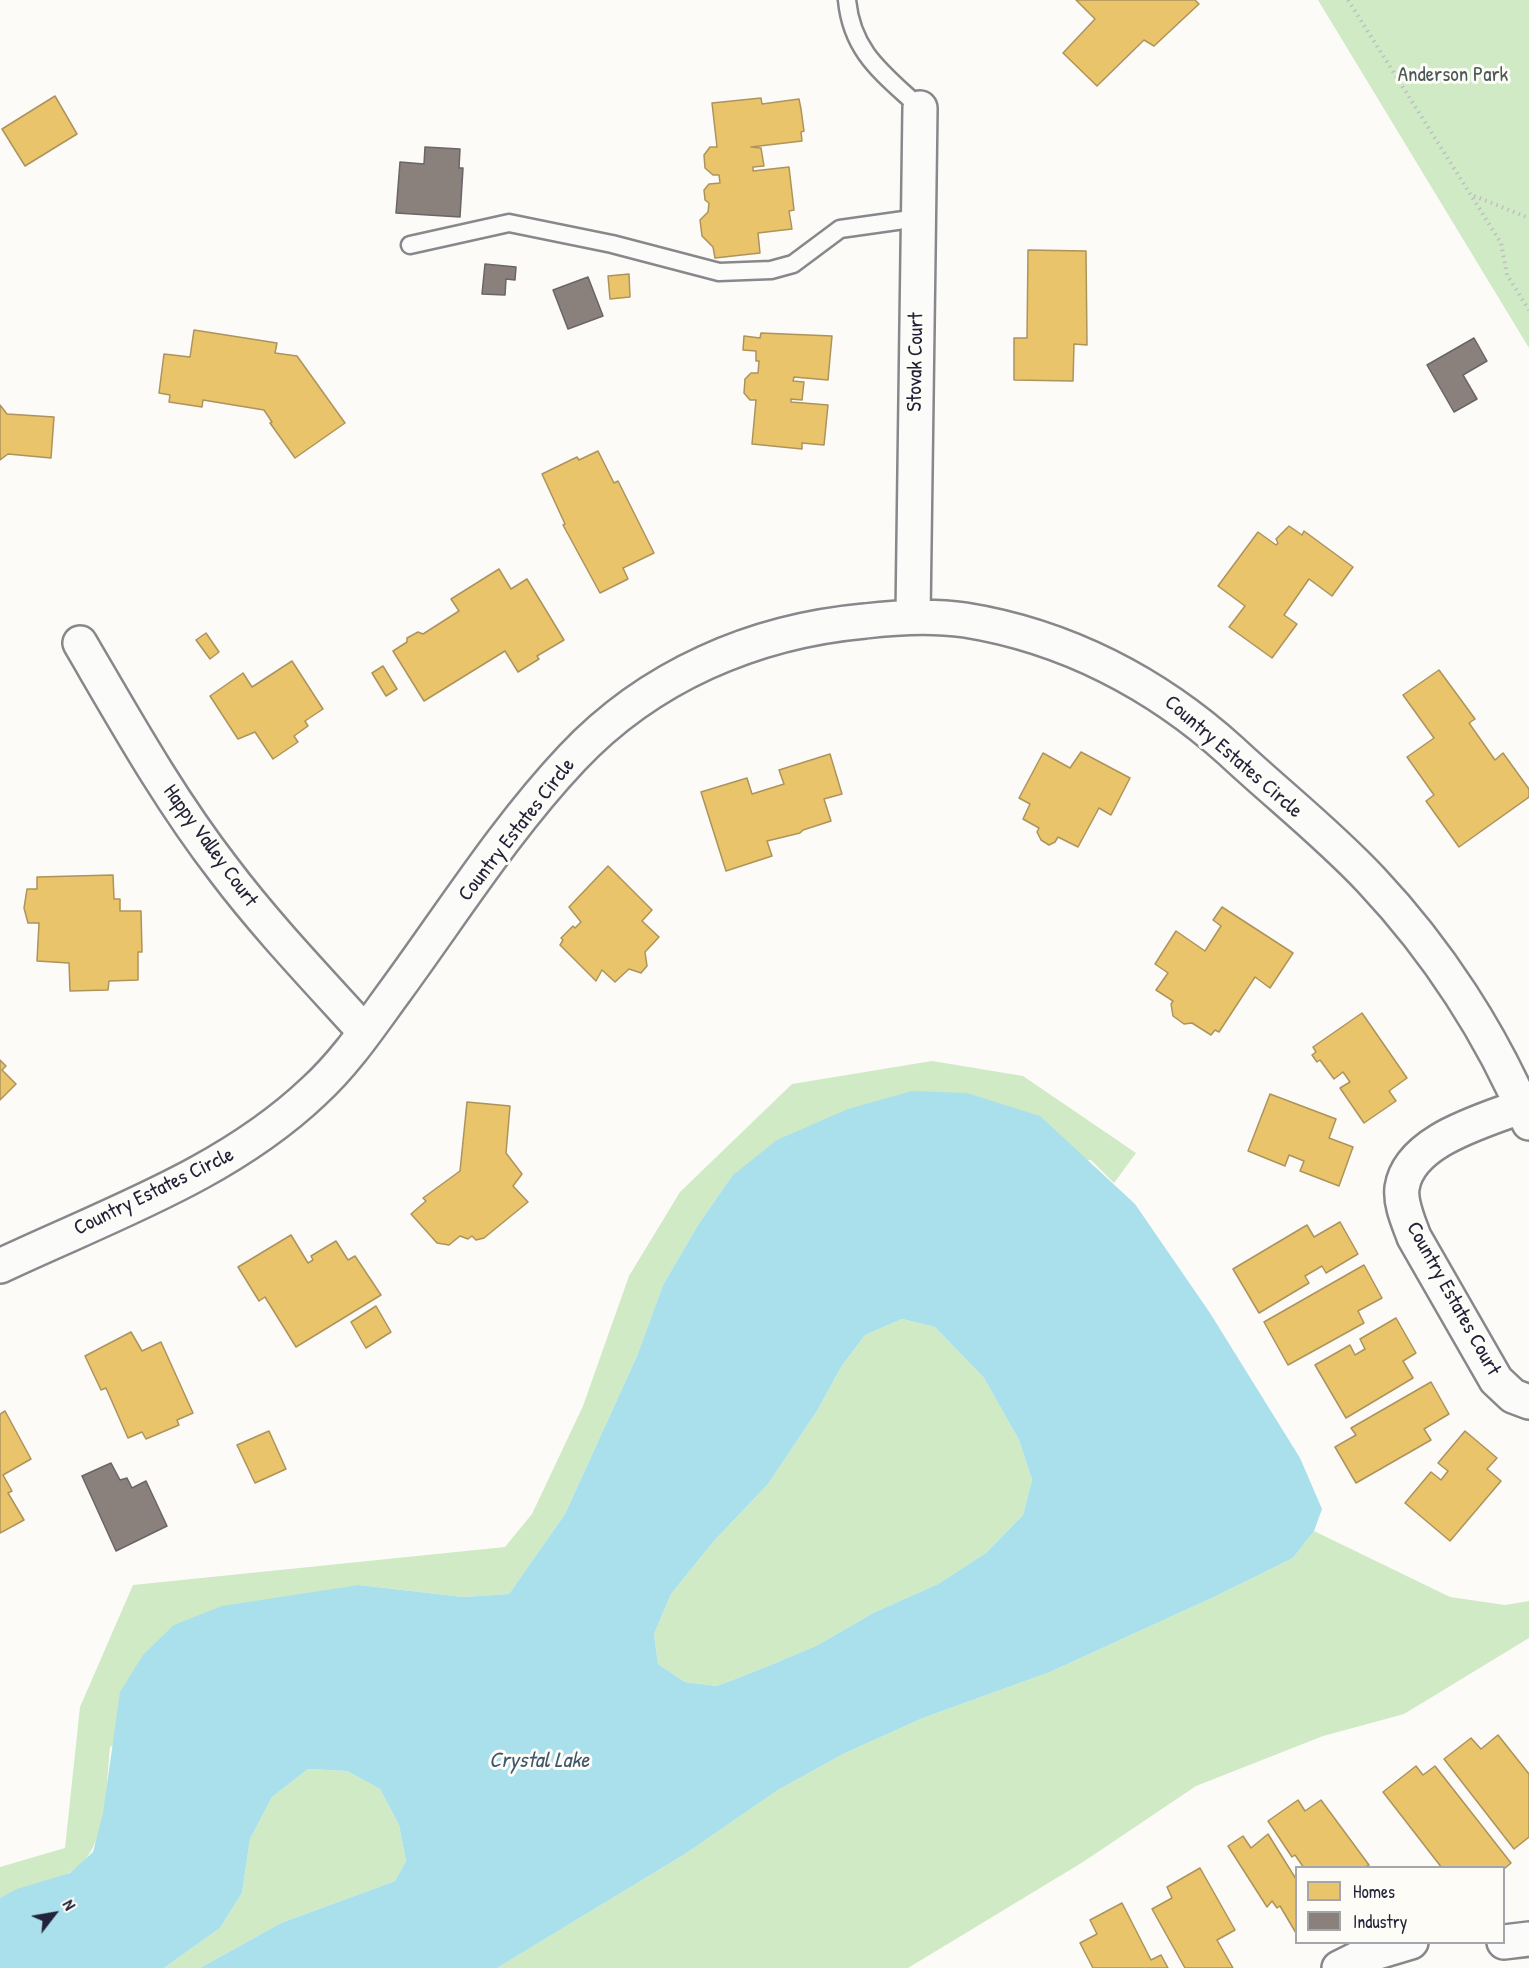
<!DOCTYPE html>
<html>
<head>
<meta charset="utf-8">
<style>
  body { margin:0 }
  #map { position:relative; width:1529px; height:1968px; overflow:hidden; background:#fcfbf8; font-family:"Patrick Hand",sans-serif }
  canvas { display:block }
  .legend { position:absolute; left:1295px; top:1866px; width:210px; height:78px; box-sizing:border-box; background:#fdfcf7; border:2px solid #a5a5ac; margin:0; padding:8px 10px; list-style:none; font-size:18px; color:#22223b }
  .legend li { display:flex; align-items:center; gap:12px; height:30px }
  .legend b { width:30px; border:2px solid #a5a5ac }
  .north { position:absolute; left:24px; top:1884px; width:60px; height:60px; -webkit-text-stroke:4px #fdfcf7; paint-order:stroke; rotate:59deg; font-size:16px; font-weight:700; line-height:24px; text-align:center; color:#22223b }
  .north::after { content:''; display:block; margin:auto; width:21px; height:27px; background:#22223b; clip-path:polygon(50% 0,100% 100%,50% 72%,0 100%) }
</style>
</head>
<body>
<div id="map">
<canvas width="1529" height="1968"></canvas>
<ul class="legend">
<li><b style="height:16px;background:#e9c46a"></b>Homes</li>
<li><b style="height:16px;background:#8a817c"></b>Industry</li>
</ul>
<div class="north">N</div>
</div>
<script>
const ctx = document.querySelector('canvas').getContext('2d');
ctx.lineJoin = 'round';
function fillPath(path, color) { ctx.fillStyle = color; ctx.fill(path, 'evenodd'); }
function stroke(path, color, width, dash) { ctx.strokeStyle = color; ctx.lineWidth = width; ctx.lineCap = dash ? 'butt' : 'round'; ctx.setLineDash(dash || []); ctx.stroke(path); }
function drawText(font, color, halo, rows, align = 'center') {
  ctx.font = font + ' "Patrick Hand",sans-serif'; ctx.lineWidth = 6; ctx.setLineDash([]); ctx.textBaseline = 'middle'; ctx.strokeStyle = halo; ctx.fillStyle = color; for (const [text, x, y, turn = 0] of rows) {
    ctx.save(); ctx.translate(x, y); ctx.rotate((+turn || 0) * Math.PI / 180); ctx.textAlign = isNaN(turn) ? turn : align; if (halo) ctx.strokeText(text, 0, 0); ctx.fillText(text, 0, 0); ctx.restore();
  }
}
fillPath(new Path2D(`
  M1318 0H1529V348Z
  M932 1061 1023 1076 1136 1153 1114 1183 1091 1160 732 1176 698 1225 663 1285 637 1356 565 1514 509 1594 463 1597 359 1585 110 1747C106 1785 108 1854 69 1873 48 1884 22 1887 0 1898V1867L65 1848 80 1707 133 1585 505 1547 532 1514 583 1406 629 1276 680 1192 792 1084Z
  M902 1319 935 1327 984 1378 1019 1440 1032 1480 1023 1515 986 1553 938 1584 873 1613 818 1645 766 1667 717 1686 685 1682 658 1664 654 1634 671 1594 713 1542 768 1484 817 1411 841 1367 865 1335Z
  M1314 1531 1450 1597 1505 1605 1529 1601V1638L1404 1714 1323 1736 1196 1786 1083 1862 908 1968H497L685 1854 778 1790 845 1753 923 1718 1050 1672 1216 1596 1293 1558Z
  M308 1769 347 1771 380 1789 399 1825 406 1861 395 1881 281 1923 200 1968H164L220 1928 242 1893 250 1839 272 1797Z`), '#cfeac5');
fillPath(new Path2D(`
  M912 1091 967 1093 1040 1116 1135 1204 1210 1313 1300 1458 1322 1509 1314 1531 1293 1558 1216 1596 1050 1672 923 1718 845 1753 778 1790 685 1854 497 1968H200L281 1923 395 1881 406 1861 399 1825 380 1789 347 1771 308 1769 272 1797 250 1839 242 1893 220 1928 164 1968H0V1898L17 1889 70 1873 93 1852 103 1813 120 1692 143 1655 174 1625 222 1606 359 1585 463 1597 509 1594 565 1514 637 1356 663 1285 698 1225 732 1176 777 1140 848 1109ZM902 1319 935 1327 984 1378 1019 1440 1032 1480 1023 1515 986 1553 938 1584 873 1613 818 1645 766 1667 717 1686 685 1682 658 1664 654 1634 671 1594 713 1542 768 1484 817 1411 841 1367 865 1335Z`), '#a9e0eb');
const homes = new Path2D(`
  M1076 0H1195L1199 4 1154 46 1144 40 1097 86 1063 53 1095 19Z
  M55 96 77 134 25 166 2 129Z
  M761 98 762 104 799 99 801 109 804 131 801 132 802 141 751 147 761 148 764 166 753 167V171L789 167 794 210 789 211 792 229 758 233 760 253 715 258 713 247 702 236 700 220 708 212 709 203 705 200 704 190 709 184 720 183 719 175H713L705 168 704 155 710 147H717L712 103Z
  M1028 250 1086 251 1087 345 1074 344 1073 381 1014 380V338H1027Z
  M629 274 630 297 610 299 608 276Z
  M194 330 277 343 275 353 297 356 345 423 295 458 270 423 272 422 264 410 203 400 202 407 169 402 170 395 159 393 164 354 190 357Z
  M761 333 832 336 828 380 794 377 793 381 804 382 802 400 791 399V402L828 405 824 445 802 443V449L752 444 756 400H750L744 393 745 379 751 373H758L759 361H756V351L743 350 744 336 760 338Z
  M0 405 7 414 54 417 51 458 8 454 0 460Z
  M598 451 614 483 618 481 654 553 623 568 628 579 600 593 563 525 565 524 542 474 577 457 579 460Z
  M1289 526 1302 535 1304 531 1353 567 1332 596 1309 579 1284 615 1297 624 1272 658 1229 627 1245 606 1218 586 1258 532 1276 545 1278 543 1276 539Z
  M499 569 511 589 527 579 564 640 537 656 539 659 518 672 505 651 424 701 393 651 407 642V638L418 632 423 634 459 611 451 599Z
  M206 633 219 652 210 659 196 640Z
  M292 661 323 709 305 721 308 726 294 736 298 742 273 759 255 732 238 739 210 696 243 673 252 687Z
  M383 666 397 689 386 696 372 673Z
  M1439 670 1475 719 1469 723 1495 760 1503 753 1529 789V797L1459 847 1426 801 1434 795 1407 757 1434 738 1403 695Z
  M1081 752 1130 778 1111 815 1099 808 1078 847 1058 837 1055 842 1049 845 1041 840 1037 832 1039 828 1023 819 1030 804 1019 798 1043 753 1070 768Z
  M830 754 842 794 824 799 831 821 803 830 800 833 767 841 772 856 726 871 701 792 747 778 752 794 784 784 779 770Z
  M608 866 652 910 642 921 659 937 645 952 647 966 641 973 629 969 615 982 602 970 596 981 560 945 563 940 561 938 573 926 575 928 581 922 569 907Z
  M113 875 114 899H120V911H141L142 952H138V980L109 981 108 990 70 991 69 963 37 961 39 923H28L24 908 27 889H37V877Z
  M1222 907 1293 953 1270 988 1255 977 1219 1032 1215 1030 1211 1035 1192 1023 1184 1024 1173 1016 1171 1004 1173 1001 1156 990 1168 973 1155 964 1176 931 1205 951 1221 926 1213 920Z
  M1362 1013 1407 1078 1389 1091 1396 1101 1364 1123 1340 1088 1350 1082 1343 1072 1334 1079 1320 1060 1317 1062 1312 1055 1316 1052 1313 1047Z
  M0 1060 6 1066 2 1070 16 1084 0 1100Z
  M1270 1094 1336 1119 1329 1138 1353 1147 1339 1186 1300 1171 1304 1161 1289 1155 1285 1166 1248 1151Z
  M467 1102 510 1106 506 1153 522 1174 513 1186 528 1202 484 1238 476 1240 472 1236 468 1239 460 1236 449 1245 437 1243 411 1214 426 1201 423 1198 460 1171Z
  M1340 1222 1358 1254 1326 1273 1322 1266 1305 1276 1309 1283 1259 1313 1233 1269 1307 1225 1314 1237Z
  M291 1235 308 1263 313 1260 311 1256 336 1241 348 1260 355 1256 381 1295 296 1347 265 1297 259 1301 238 1267Z
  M1364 1265 1382 1298 1358 1311 1364 1323 1288 1365 1264 1322Z
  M376 1306 391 1332 366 1348 351 1322Z
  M1396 1318 1416 1353 1403 1361 1413 1378 1346 1418 1315 1365 1350 1345 1355 1355 1365 1349 1360 1339Z
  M131 1332 142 1351 161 1342 193 1413 177 1420 179 1425 146 1439 142 1432 128 1438 106 1388 101 1390 85 1356Z
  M1431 1382 1449 1414 1424 1429 1431 1440 1356 1483 1335 1447 1356 1435 1351 1428Z
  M5 1411 31 1459 3 1475 12 1491 8 1493 24 1520 0 1533V1414Z
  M269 1431 286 1469 255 1483 237 1445Z
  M1465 1431 1497 1458 1487 1469 1501 1481 1450 1541 1405 1503 1431 1472 1441 1480 1448 1471 1438 1463Z
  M1498 1735 1529 1774V1837L1514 1849 1444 1759 1471 1738 1481 1749Z
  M1416 1766 1423 1775 1435 1766 1511 1863 1504 1869 1442 1868 1383 1792Z
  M1298 1800 1305 1811 1321 1800 1369 1865 1364 1868H1304L1295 1855 1292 1857 1268 1821Z
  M1268 1834 1296 1879V1933L1280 1906 1277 1908 1272 1901 1267 1907 1228 1846 1243 1836 1251 1848Z
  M1200 1868 1235 1930 1217 1940 1233 1968H1185L1152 1909 1172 1898 1167 1887Z
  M1122 1903 1151 1960 1161 1955 1168 1968H1093L1080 1943 1097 1934 1090 1920Z`);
fillPath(homes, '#e9c46a');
stroke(homes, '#ad935c', 1.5);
const industry = new Path2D(`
  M425 147 460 149 459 168H463L460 217 396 213 400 162 424 164Z
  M485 264 516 267 515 280 506 279 505 295 482 294Z
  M588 277 603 316 568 329 553 290Z
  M1474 338 1487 361 1463 375 1477 399 1454 412 1427 365Z
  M111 1463 120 1480 127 1478 132 1488 146 1481 167 1526 116 1551 82 1476Z`);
fillPath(industry, '#8a817c');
stroke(industry, '#6b6468', 1.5);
const lane = new Path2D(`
  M847 0C852 53 884 74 920 108
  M410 245 509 223 612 244 719 272 771 270 793 264 840 229 918 218`);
const street = new Path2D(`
  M913 616 920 108
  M80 643C125 720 169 799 224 870 267 927 317 979 365 1032
  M1522 1106C1484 1121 1409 1140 1402 1188 1400 1204 1409 1223 1414 1237L1496 1380 1513 1396 1529 1402
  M0 1266C108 1215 227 1174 314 1091 346 1062 371 1024 396 990 453 912 506 828 572 758 649 676 754 631 865 621 898 617 931 615 965 620 1065 636 1156 683 1231 751 1277 794 1328 834 1371 880 1437 950 1492 1034 1529 1123
  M1504 1942 1529 1939
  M1339 1968 1361 1957 1411 1942`);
stroke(lane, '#88888c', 21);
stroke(street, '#88888c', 38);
stroke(new Path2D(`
  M1348 0 1501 243 1507 275 1529 310
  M1474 196 1529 218`), '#bfbfc0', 4, [1.5, 4.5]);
stroke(lane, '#fbfbf9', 16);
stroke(street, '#fbfbf9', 33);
drawText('21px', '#4b5a58', '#fdfcf7', [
  ["Anderson Park",1453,75]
]);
drawText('21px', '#22223b', '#fdfcf7', [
  ["Stovak Court",916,362,-89],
  ["Country Estates Circle",1233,757,41],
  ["Country Estates Circle",517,830,-52],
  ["Happy Valley Court",210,846,54],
  ["Country Estates Circle",154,1192,-26],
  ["Country Estates Court",1453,1299,61]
]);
drawText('italic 22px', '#40576e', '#fdfcf7', [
  ["Crystal Lake",539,1761]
]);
</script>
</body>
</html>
